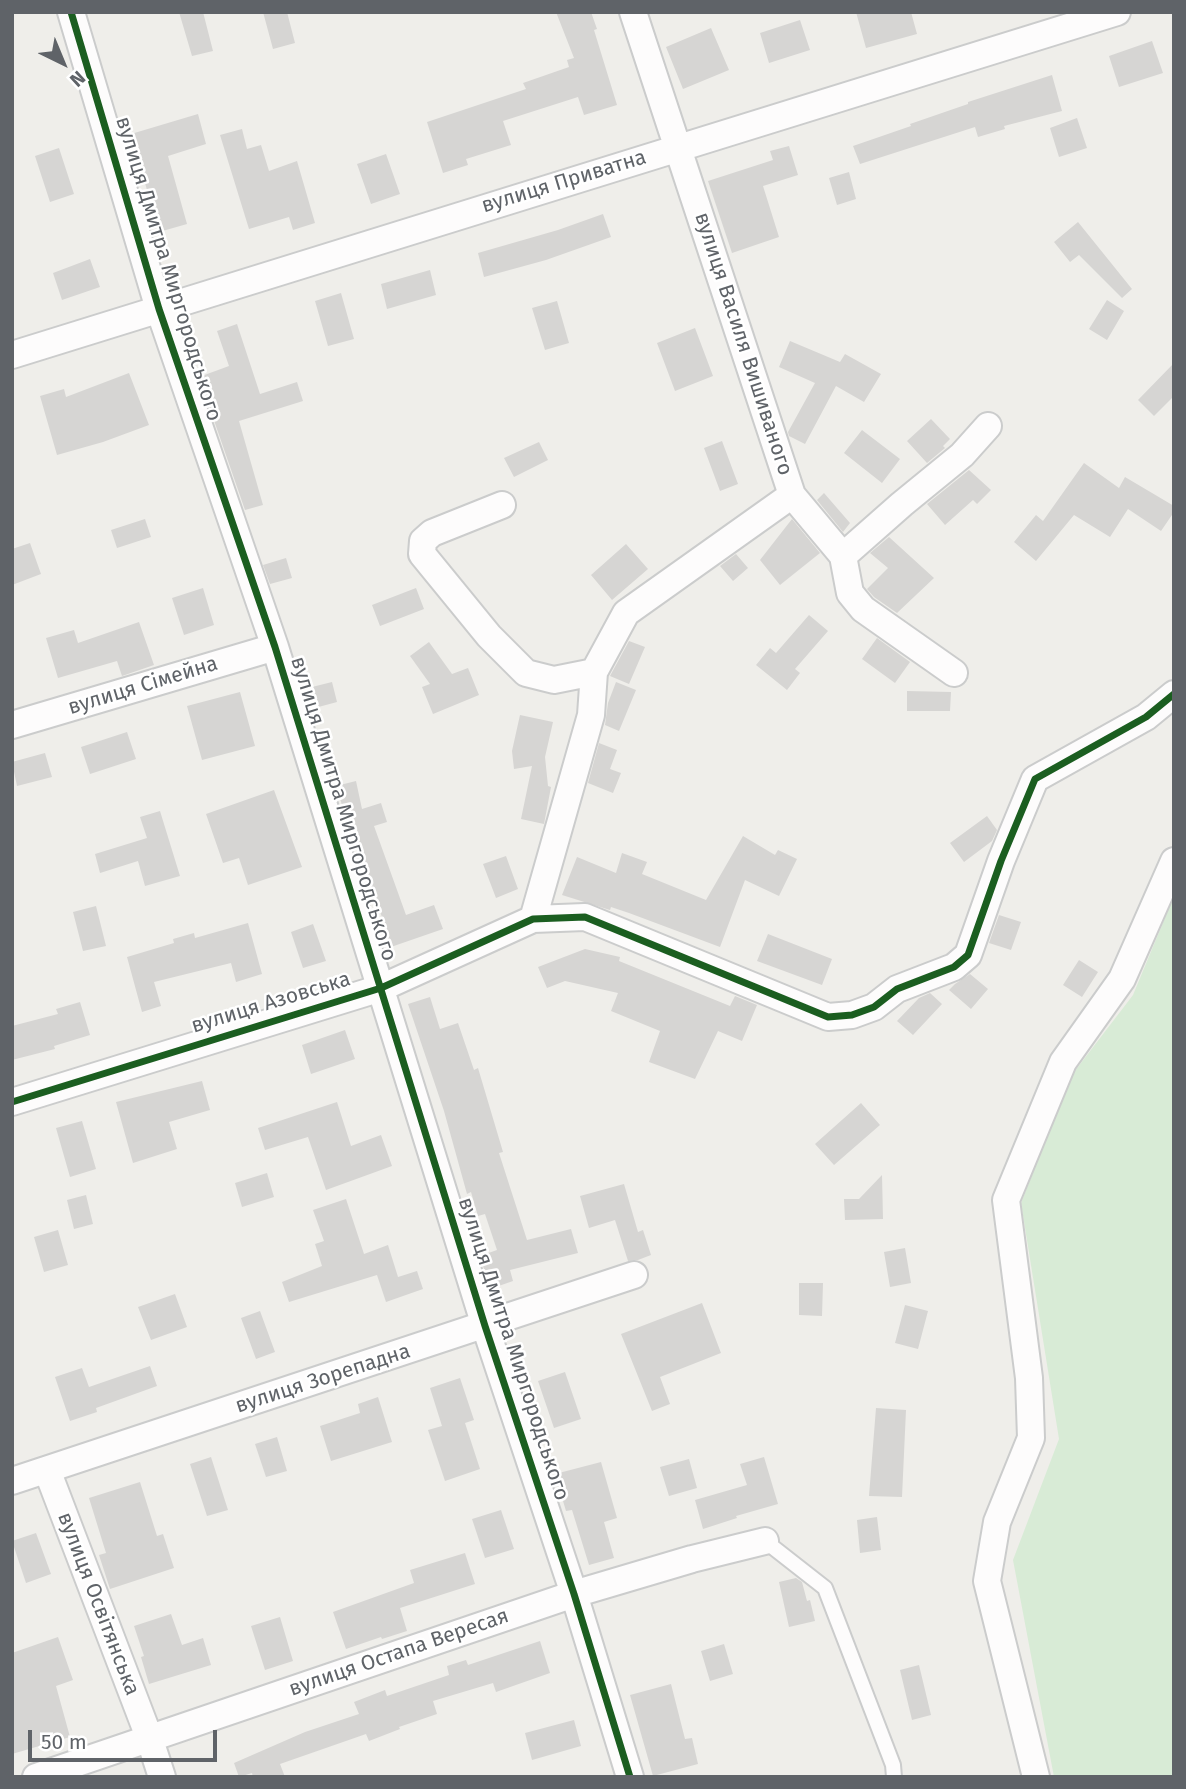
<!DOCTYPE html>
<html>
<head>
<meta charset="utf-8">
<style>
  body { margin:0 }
  #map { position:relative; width:1186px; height:1789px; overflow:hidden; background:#efeeea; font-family:"Fira Sans",sans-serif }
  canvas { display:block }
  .frame { position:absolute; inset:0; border:14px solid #5f6368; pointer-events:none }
  .north { position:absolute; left:28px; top:28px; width:70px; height:70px; -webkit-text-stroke:5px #fff; paint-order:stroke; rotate:137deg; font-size:19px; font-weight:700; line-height:28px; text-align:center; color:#5f6368 }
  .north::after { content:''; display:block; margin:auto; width:24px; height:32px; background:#5f6368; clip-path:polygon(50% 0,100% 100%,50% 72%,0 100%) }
  .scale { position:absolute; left:28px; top:1730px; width:189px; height:32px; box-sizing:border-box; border:4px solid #5f6368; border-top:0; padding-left:9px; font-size:21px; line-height:24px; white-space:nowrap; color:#5f6368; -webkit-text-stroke:5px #fff; paint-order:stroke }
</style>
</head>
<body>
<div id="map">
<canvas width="1186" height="1789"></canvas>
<div class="frame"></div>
<div class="north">N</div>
<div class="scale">50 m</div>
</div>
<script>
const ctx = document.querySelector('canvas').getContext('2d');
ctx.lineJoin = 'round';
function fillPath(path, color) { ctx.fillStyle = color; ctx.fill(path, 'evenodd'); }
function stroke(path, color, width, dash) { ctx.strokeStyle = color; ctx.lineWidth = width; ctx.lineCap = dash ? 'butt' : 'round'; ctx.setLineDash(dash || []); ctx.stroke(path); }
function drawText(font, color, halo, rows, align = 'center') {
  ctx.font = font + ' "Fira Sans",sans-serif'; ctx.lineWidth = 5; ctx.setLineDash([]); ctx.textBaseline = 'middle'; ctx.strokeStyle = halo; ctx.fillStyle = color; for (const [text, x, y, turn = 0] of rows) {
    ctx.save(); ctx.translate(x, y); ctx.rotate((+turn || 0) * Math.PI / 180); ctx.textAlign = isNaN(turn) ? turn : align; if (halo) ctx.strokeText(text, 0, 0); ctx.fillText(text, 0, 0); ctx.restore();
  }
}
fillPath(new Path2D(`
  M1174 896V1777H1054L1013 1560 1059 1439 1021 1203 1071 1076 1133 995Z`), '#d8ebd6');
fillPath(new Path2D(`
  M179 12H203L213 51 192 56Z
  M263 12H287L295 43 273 49Z
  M556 12H591L597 29 594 30 617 105 584 115 578 97 503 121 511 145 466 159 468 165 443 173 427 122 526 89 523 83 569 67 567 60 574 58Z
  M856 12H911L917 34 866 48Z
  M800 20 810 50 769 63 760 33Z
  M711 28 729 70 683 89 666 47Z
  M1152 41 1163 73 1119 87 1109 56Z
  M1052 75 1062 111 1004 126 1005 129 978 137 975 127 860 164 853 146 911 126 910 124 968 104V102Z
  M198 114 206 144 168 156 187 224 159 232 131 134Z
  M1077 118 1087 148 1059 157 1050 128Z
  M242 129 247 149 261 145 269 171 297 161 315 223 293 230 289 217 249 229 220 135Z
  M789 146 798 175 763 186 779 237 732 253 708 181 773 160 770 151Z
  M59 148 74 194 50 202 35 156Z
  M386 154 400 194 371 204 357 164Z
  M849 172 856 199 837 205 829 178Z
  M603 214 611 237 546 260 484 277 478 253 558 230Z
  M1078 222 1132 289 1122 298 1079 255 1070 262 1054 242Z
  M90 259 100 287 62 300 53 273Z
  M430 270 436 295 387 309 381 284Z
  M341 293 354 339 328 346 315 301Z
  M1107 300 1124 311 1107 340 1089 329Z
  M557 301 569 343 545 350 532 308Z
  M237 324 260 394 297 382 303 401 239 421 263 505 245 510 199 377 229 366 217 331Z
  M695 328 713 376 675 391 657 343Z
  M790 341 840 362 845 354 881 374 864 402 836 386 805 444 789 436 788 432 815 383 779 367Z
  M1174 363V396L1154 416 1138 400Z
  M129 373 149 425 103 442 57 455 40 396 64 389 66 397Z
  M931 419 950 439 943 446 945 448 927 463 907 441Z
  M862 430 900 459 882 483 844 453Z
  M722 441 738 484 720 491 704 448Z
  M539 442 548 460 514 477 504 458Z
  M1084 463 1119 488 1125 477 1174 506V512L1161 531 1128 509 1110 537 1074 515 1036 561 1014 542 1036 515 1043 521Z
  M969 470 991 490 977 504 973 500 945 525 927 504Z
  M824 493 850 523 843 532 817 500Z
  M145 519 151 537 117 548 111 530Z
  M792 519 820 553 780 585 760 560Z
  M889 537 934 578 897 613 874 597 867 589 888 568 870 553Z
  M30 543 41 574 12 585V549Z
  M626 544 648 569 612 600 591 575Z
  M736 554 748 568 733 581 720 566Z
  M286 558 292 578 270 584 263 565Z
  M203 588 214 625 184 635 172 598Z
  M416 588 424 609 380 626 372 605Z
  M809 615 828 631 795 669 800 673 787 690 756 665 770 648 776 653Z
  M139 622 154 665 122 676 117 661 58 678 46 638 74 630 78 643Z
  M877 638 910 662 895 683 862 659Z
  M629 641 645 647 629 684 610 676Z
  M429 642 452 674 468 668 479 695 433 714 422 687 430 684 410 656Z
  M332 682 337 702 311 709 304 689Z
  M616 682 636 690 619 731 605 725 608 703Z
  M907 691 951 692 950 711H907Z
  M240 692 255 746 202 760 187 706Z
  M520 715 553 722 545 757 548 786 551 787 544 824 521 819 532 766 514 769 512 751Z
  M127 732 136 759 90 774 81 747Z
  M599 743 617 750 610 769 621 773 613 793 588 783Z
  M45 753 52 777 17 786 12 762Z
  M356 781 362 809 381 803 387 822 374 826 406 915 434 905 443 929 388 948 380 924 384 923 357 845 355 846 336 786Z
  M274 790 302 867 248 885 239 858 223 863 206 814Z
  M160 811 180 876 145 886 138 861 100 873 95 854 147 838 140 817Z
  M987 816 997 830 992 841 964 862 950 843Z
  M743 836 775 855 778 850 797 859 779 896 745 880 720 947 629 913 611 907 610 910 562 895 577 857 616 873 622 853 647 862 642 874 706 900Z
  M506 856 518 889 496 898 483 864Z
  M96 906 106 946 83 951 73 912Z
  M999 915 1021 922 1011 950 989 943Z
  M248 923 262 974 236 982 231 963 154 982 161 1006 142 1012 127 957 174 943 173 939 194 933 195 938Z
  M313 924 326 961 303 968 291 932Z
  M768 934 832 959 822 985 757 961Z
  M585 949 620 957 619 961 730 1006 735 996 757 1005 742 1041 718 1031 695 1079 649 1062 660 1031 611 1011 618 993 565 981 547 988 538 967Z
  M1079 960 1098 972 1082 997 1063 985Z
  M970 974 988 989 971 1009 949 990 955 984Z
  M930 993 942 1004 913 1035 897 1021 919 998Z
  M430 997 440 1029 458 1023 474 1070 478 1068 503 1152 499 1153 527 1240 571 1229 578 1253 510 1270 513 1281 490 1289 480 1256 497 1250 485 1214 478 1216 471 1192 467 1194 444 1111 408 1004Z
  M80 1002 90 1035 54 1046 55 1049 12 1060V1026L58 1014 56 1009Z
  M345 1030 355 1059 311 1074 302 1045Z
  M202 1081 210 1110 169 1122 177 1149 133 1163 116 1102Z
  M337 1102 351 1146 381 1135 392 1166 326 1190 308 1137 265 1150 258 1128Z
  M861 1103 880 1125 834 1165 815 1144Z
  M82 1121 96 1169 70 1177 56 1128Z
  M267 1173 274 1197 242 1207 235 1183Z
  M882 1175 883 1219 845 1220 844 1199H859Z
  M624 1184 638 1232 643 1230 651 1255 638 1260 628 1261 615 1220 589 1228 580 1196Z
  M86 1195 93 1224 74 1229 67 1200Z
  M346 1199 364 1254 388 1245 398 1277 417 1271 423 1289 386 1302 377 1275 289 1302 282 1282 322 1266 315 1244 324 1241 313 1210Z
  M58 1230 68 1265 44 1272 34 1237Z
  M905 1248 911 1283 890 1287 884 1252Z
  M799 1283H823L822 1316 799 1315Z
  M175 1294 187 1327 151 1340 138 1307Z
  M702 1303 721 1353 660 1377 670 1404 652 1411 621 1334Z
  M905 1305 928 1311 918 1349 895 1343Z
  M260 1311 275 1352 256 1359 241 1318Z
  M150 1366 157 1386 96 1408 97 1412 70 1421 55 1377 82 1368 89 1387Z
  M565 1372 581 1419 554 1428 538 1381Z
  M460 1378 474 1420 465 1423 480 1469 445 1481 428 1430 442 1426 430 1388Z
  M378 1397 392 1442 331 1461 320 1426 360 1413 358 1404Z
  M876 1408 906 1410 902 1497 869 1496Z
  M277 1437 287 1471 266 1477 255 1444Z
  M211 1457 228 1510 207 1516 190 1464Z
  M764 1457 778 1504 736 1516 737 1518 703 1529 695 1500 747 1485 740 1464Z
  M689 1459 697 1488 669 1496 660 1467Z
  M601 1462 617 1518 604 1522 614 1558 589 1565 572 1510 566 1511 555 1474Z
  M140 1482 157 1536 163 1534 174 1568 110 1589 99 1555 106 1553 89 1498Z
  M501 1510 514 1549 485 1558 472 1519Z
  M877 1517 881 1550 860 1553 857 1520Z
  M36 1533 51 1574 26 1583 12 1541Z
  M465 1553 475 1584 400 1608 407 1631 382 1639 381 1637 346 1649 333 1612 414 1583 410 1570Z
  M796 1578 802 1582 807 1601 810 1600 815 1621 789 1627 779 1582Z
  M171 1614 182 1645 203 1638 211 1665 149 1684 141 1657 144 1656 134 1626Z
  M280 1617 293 1661 265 1670 251 1626Z
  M58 1637 73 1680 56 1686 70 1737 12 1754V1653Z
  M540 1641 550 1673 496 1692 493 1683 433 1701 437 1714 399 1727 400 1729 369 1741 366 1734 280 1764 285 1777H253L252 1773 239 1777 234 1763 305 1732 359 1714 354 1702 385 1690 387 1696 449 1675 447 1666 466 1660 468 1665Z
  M724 1644 733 1674 710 1681 701 1651Z
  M919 1665 931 1715 912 1720 900 1670Z
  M671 1684 685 1739 692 1738 698 1764 653 1776 630 1695Z
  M574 1720 581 1746 532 1760 525 1733Z`), '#d6d5d3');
const lane = new Path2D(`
  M765 1541 825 1588 893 1765 894 1777`);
const street = new Path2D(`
  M71 12 159 309 275 647 485 1326 574 1594 630 1777
  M12 355 1117 12
  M792 495 843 556 850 593 863 609 954 673
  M502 505 432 533 423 541 422 554 489 636 526 673 554 680 594 672
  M843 556 902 504 962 455 988 426
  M12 725 275 647
  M533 919 591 715 594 672 626 613 792 495 633 12
  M12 1102 381 988 533 919 585 917 828 1017 852 1015 874 1007 897 989 954 967 968 955 1001 861 1035 779 1146 717 1174 694
  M47 1470 149 1737 162 1777
  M12 1481 634 1275
  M36 1777 574 1594 692 1559 765 1541
  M1036 1777 987 1581 997 1522 1031 1438 1029 1378 1006 1200 1063 1062 1122 979 1174 861`);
stroke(lane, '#cbcccc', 18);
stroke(street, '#cbcccc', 30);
stroke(lane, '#fdfcfc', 14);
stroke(street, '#fdfcfc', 26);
stroke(new Path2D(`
  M71 12 159 309 275 647 485 1326 574 1594 630 1777
  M12 1102 381 988 533 919 585 917 828 1017 852 1015 874 1007 897 989 954 967 968 955 1001 861 1035 779 1146 717 1174 694`), '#1b5e20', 7);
drawText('21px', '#5f6368', '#fff', [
  ["вулиця Приватна",564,182,-17],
  ["вулиця Дмитра Миргородського",168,269,73],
  ["вулиця Василя Вишиваного",743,344,72],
  ["вулиця Сімейна",143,686,-17],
  ["вулиця Дмитра Миргородського",343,809,73],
  ["вулиця Азовська",271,1003,-17],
  ["вулиця Дмитра Миргородського",513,1349,72],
  ["вулиця Зорепадна",323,1379,-18],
  ["вулиця Освітянська",98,1604,69],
  ["вулиця Остапа Вересая",399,1653,-19]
]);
</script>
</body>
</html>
